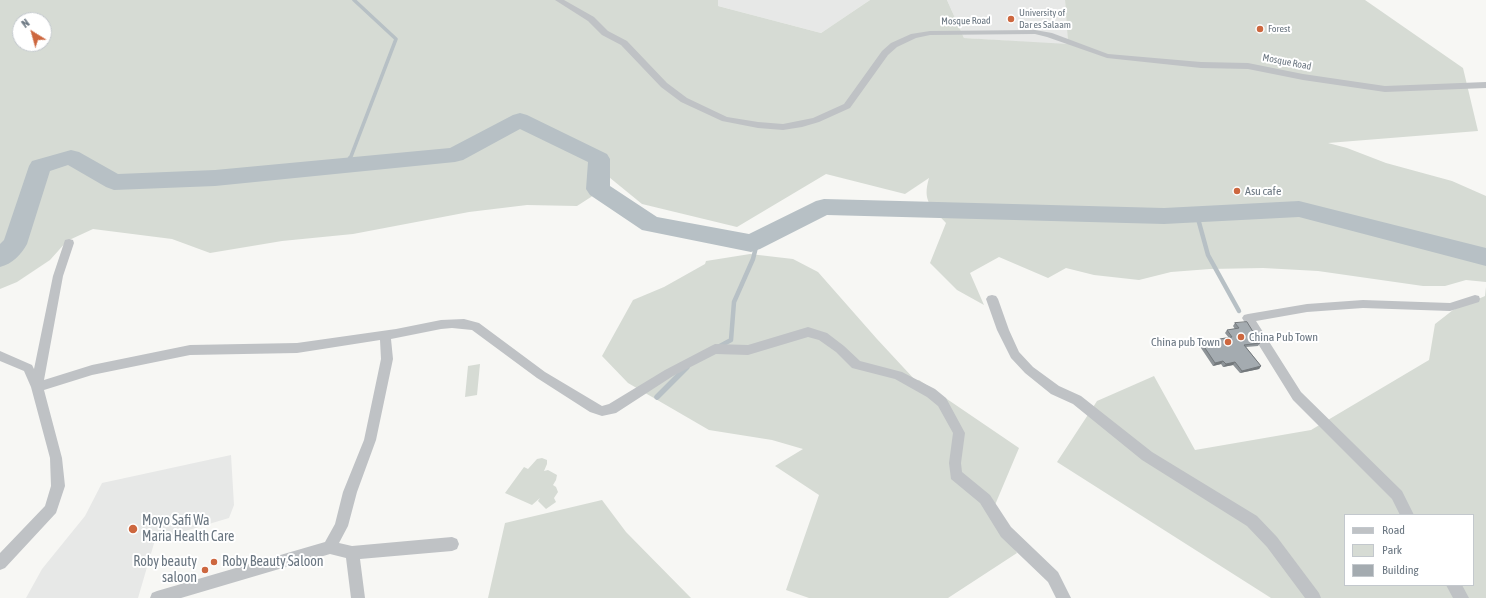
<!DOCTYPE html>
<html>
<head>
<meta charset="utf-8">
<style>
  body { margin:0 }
  #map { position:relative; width:1486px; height:598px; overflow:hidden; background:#f7f7f4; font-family:"Asap Condensed",sans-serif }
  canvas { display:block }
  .legend { position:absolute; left:1344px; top:514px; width:130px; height:72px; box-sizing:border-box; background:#fff; border:1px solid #c3c8cd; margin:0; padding:5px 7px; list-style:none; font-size:12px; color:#6a7681 }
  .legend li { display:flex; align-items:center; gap:8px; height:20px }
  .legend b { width:20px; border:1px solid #c3c8cd }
  .north { position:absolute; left:12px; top:12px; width:40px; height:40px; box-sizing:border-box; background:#fff; border:1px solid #c3c8cd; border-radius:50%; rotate:323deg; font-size:11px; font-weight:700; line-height:16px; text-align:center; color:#6a7681 }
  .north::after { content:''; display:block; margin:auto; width:14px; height:18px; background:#cd673f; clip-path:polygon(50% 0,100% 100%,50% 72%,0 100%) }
</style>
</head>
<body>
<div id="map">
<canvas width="1486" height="598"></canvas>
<ul class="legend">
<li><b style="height:5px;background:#bfc2c5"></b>Road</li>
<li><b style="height:11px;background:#d6dbd4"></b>Park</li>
<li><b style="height:11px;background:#a4abb0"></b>Building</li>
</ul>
<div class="north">N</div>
</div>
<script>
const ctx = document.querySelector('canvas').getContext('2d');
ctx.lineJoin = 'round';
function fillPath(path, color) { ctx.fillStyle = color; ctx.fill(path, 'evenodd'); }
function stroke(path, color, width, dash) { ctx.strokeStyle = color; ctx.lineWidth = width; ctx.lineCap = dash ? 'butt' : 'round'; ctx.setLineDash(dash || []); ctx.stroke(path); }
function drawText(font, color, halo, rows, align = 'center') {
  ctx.font = font + ' "Asap Condensed",sans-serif'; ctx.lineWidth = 4; ctx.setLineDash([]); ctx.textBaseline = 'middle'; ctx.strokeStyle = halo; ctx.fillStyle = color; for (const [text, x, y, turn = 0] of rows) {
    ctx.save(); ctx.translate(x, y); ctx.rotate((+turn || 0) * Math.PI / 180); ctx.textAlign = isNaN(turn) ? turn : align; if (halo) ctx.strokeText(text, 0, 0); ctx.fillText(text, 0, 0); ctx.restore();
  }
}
fillPath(new Path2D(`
  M718 0H870L821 33 718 6Z
  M947 0H1065L1068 45 964 38Z
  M231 455 234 505 229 518 155 540 138 598H26L42 569 85 516 102 483Z`), '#e7e8e7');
fillPath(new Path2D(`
  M0 0H718V6L821 33 870 0H947L964 38 1068 44 1065 0H1365L1463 68 1478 131 1328 143 1347 148 1386 163 1452 181 1486 196V282L1466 280 1445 286H1423L1318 271 1263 268 1210 269 1171 272 1139 280 1094 275 1066 268 1048 278 999 257 970 273 984 305 957 290 930 263 946 223C931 206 922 202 929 178L905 194 826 174 737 227 642 204 604 173 603 185 591 197 577 206 527 205 469 212 353 234 282 241 210 253 172 239 93 229 67 241 50 260 17 282 0 289ZM20 20H44V44H20Z
  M750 254 793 259 818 272 877 339 916 381 919 380 1019 448 992 512 1017 553 948 598H809L786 590 819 495 775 466 803 449 772 440 709 430 628 383 602 356 633 300 664 287 705 264 706 261Z
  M1486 287V598H1271L1057 462 1097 401 1154 376 1195 450 1311 430 1429 360 1435 324 1453 310 1485 296ZM1345 515H1473V585H1345Z
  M480 364 477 395 465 397 468 366Z
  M542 458 547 460V464L544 471 548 470 557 475 556 480 553 485 556 487 558 492 554 498 556 502 546 509 538 501 540 498 532 505 505 493 524 467 528 469 537 459Z
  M602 500 626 532 691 598H488L505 523Z`), '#d6dbd4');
stroke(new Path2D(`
  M350 159 396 39 354 0`), '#b7c0c5', 3.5);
stroke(new Path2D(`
  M348 164 350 158
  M1197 215 1208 255 1239 311
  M718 347 731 340 734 302 753 259 758 239`), '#b7c0c5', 4.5);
stroke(new Path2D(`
  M657 397 687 367`), '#b7c0c5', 5.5);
fillPath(new Path2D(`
  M520 113 527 115 607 154 610 159V186L657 217 749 234 816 201 824 199 1164 208 1299 201 1486 248V266L1299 217 1164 224 827 215 760 249 751 252 642 230 590 195 586 189 588 162 520 129 463 160 455 162 215 186 114 190 106 187 68 165 50 171 27 244C21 255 12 264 0 267V244L4 240 29 166 32 161 71 150 79 152 118 174 215 170 450 148 513 115Z`), '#b7c0c5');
fillPath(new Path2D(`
  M555 0H564L594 17 608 31 627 41 667 83 687 98 727 117 758 122 783 124 813 118 844 104 882 51 891 43 911 34 930 31 1035 30 1052 33 1108 54 1201 62 1248 63 1303 74 1385 86 1486 82V88L1385 92 1303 80 1248 69 1201 68 1107 58 1047 37 1035 34 930 35 916 38 897 47 888 55 850 108 819 122 802 127 783 130 758 128 722 121 681 102 661 87 621 45 602 35 588 21Z
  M69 239 73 240 74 243 63 276 44 380 92 365 190 345 297 343 396 329 441 320 464 319 479 323 545 372 602 406 609 404 665 370 711 346 715 344 748 345 808 327 827 333 844 346 860 361 902 372 935 389 946 398 965 433 961 463 962 472 990 495 1011 527 1058 572 1071 598H1056L1048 582 1001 537 980 503 951 479 949 463 953 433 938 406 927 397 895 379 852 368 836 352 819 340 808 337 748 355 716 354 673 376 616 413 602 416 590 412 537 378 472 330 452 328 441 329 391 339 393 359 376 440 357 492 348 526 339 543 352 546 452 537 457 539 459 544 457 549 452 551 360 559 365 598H351L346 558 330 554 181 598H150L152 593 157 591 325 542 335 524 343 492 364 440 381 359 380 340 297 353 190 355 92 375 44 390 62 458 65 486 56 513 5 568 0 570V553L45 506 51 486 50 458 31 387 24 371 0 361V351L32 365 34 369 53 276 65 240Z
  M992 295 996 296 998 299 1009 330 1019 352 1033 367 1059 386 1081 396 1152 452 1257 516 1277 537 1319 593 1321 598H1305L1267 547 1247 526 1142 460 1073 404 1051 394 1025 373 1011 358 997 330 986 299 988 296Z
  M1475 295 1479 296 1480 299 1479 302 1450 311 1363 308 1307 312 1256 321 1301 392 1402 491 1414 515H1400L1392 499 1293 400 1242 318 1244 315 1248 314 1307 304 1363 300 1450 303Z
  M1446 585H1462L1469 598H1453Z`), '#bfc2c5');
fillPath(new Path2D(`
  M1235 323 1260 343 1258 346 1246 347 1261 366 1259 369 1240 373 1233 365 1223 367 1221 364 1213 366 1199 345 1201 342 1229 338 1225 333 1227 330 1235 329 1233 326Z`), '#8d9397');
fillPath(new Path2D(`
  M1223 361 1221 364 1213 366 1215 363Z
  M1235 362 1233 365 1223 367 1226 364Z
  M1261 366 1259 369 1240 373 1242 371Z`), '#73787b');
const building = new Path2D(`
  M1247 322 1260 343 1244 345 1261 366 1242 371 1235 362 1226 364 1223 361 1215 363 1201 342 1232 337 1227 330 1239 328 1235 323Z`);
fillPath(building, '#a4abb0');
stroke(building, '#73787b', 1);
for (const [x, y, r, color] of [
  [1011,19,4,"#cd673f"],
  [1260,29,4,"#cd673f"],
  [1237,191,4,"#cd673f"],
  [1241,337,4,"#cd673f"],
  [1228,342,4,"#cd673f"],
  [133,529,5,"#cd673f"],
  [214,562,4,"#cd673f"],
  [205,570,4,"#cd673f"]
]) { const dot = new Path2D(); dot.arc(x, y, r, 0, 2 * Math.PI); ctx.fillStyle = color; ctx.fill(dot); stroke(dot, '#fff', 1.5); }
drawText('10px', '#6a7681', '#fff', [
  ["University of",1019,13],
  ["Dar es Salaam",1019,25],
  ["Forest",1268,29]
], 'left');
drawText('10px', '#6a7681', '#fff', [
  ["Mosque Road",966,21,-1],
  ["Mosque Road",1287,62,11]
]);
drawText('12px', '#6a7681', '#fff', [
  ["Asu cafe",1245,191],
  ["China Pub Town",1249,337],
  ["China pub Town",1220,342,"right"]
], 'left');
drawText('14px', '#6a7681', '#fff', [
  ["Moyo Safi Wa",142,521],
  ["Maria Health Care",142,537],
  ["Roby beauty",197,562,"right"],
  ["saloon",197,578,"right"],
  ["Roby Beauty Saloon",222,562]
], 'left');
</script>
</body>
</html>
